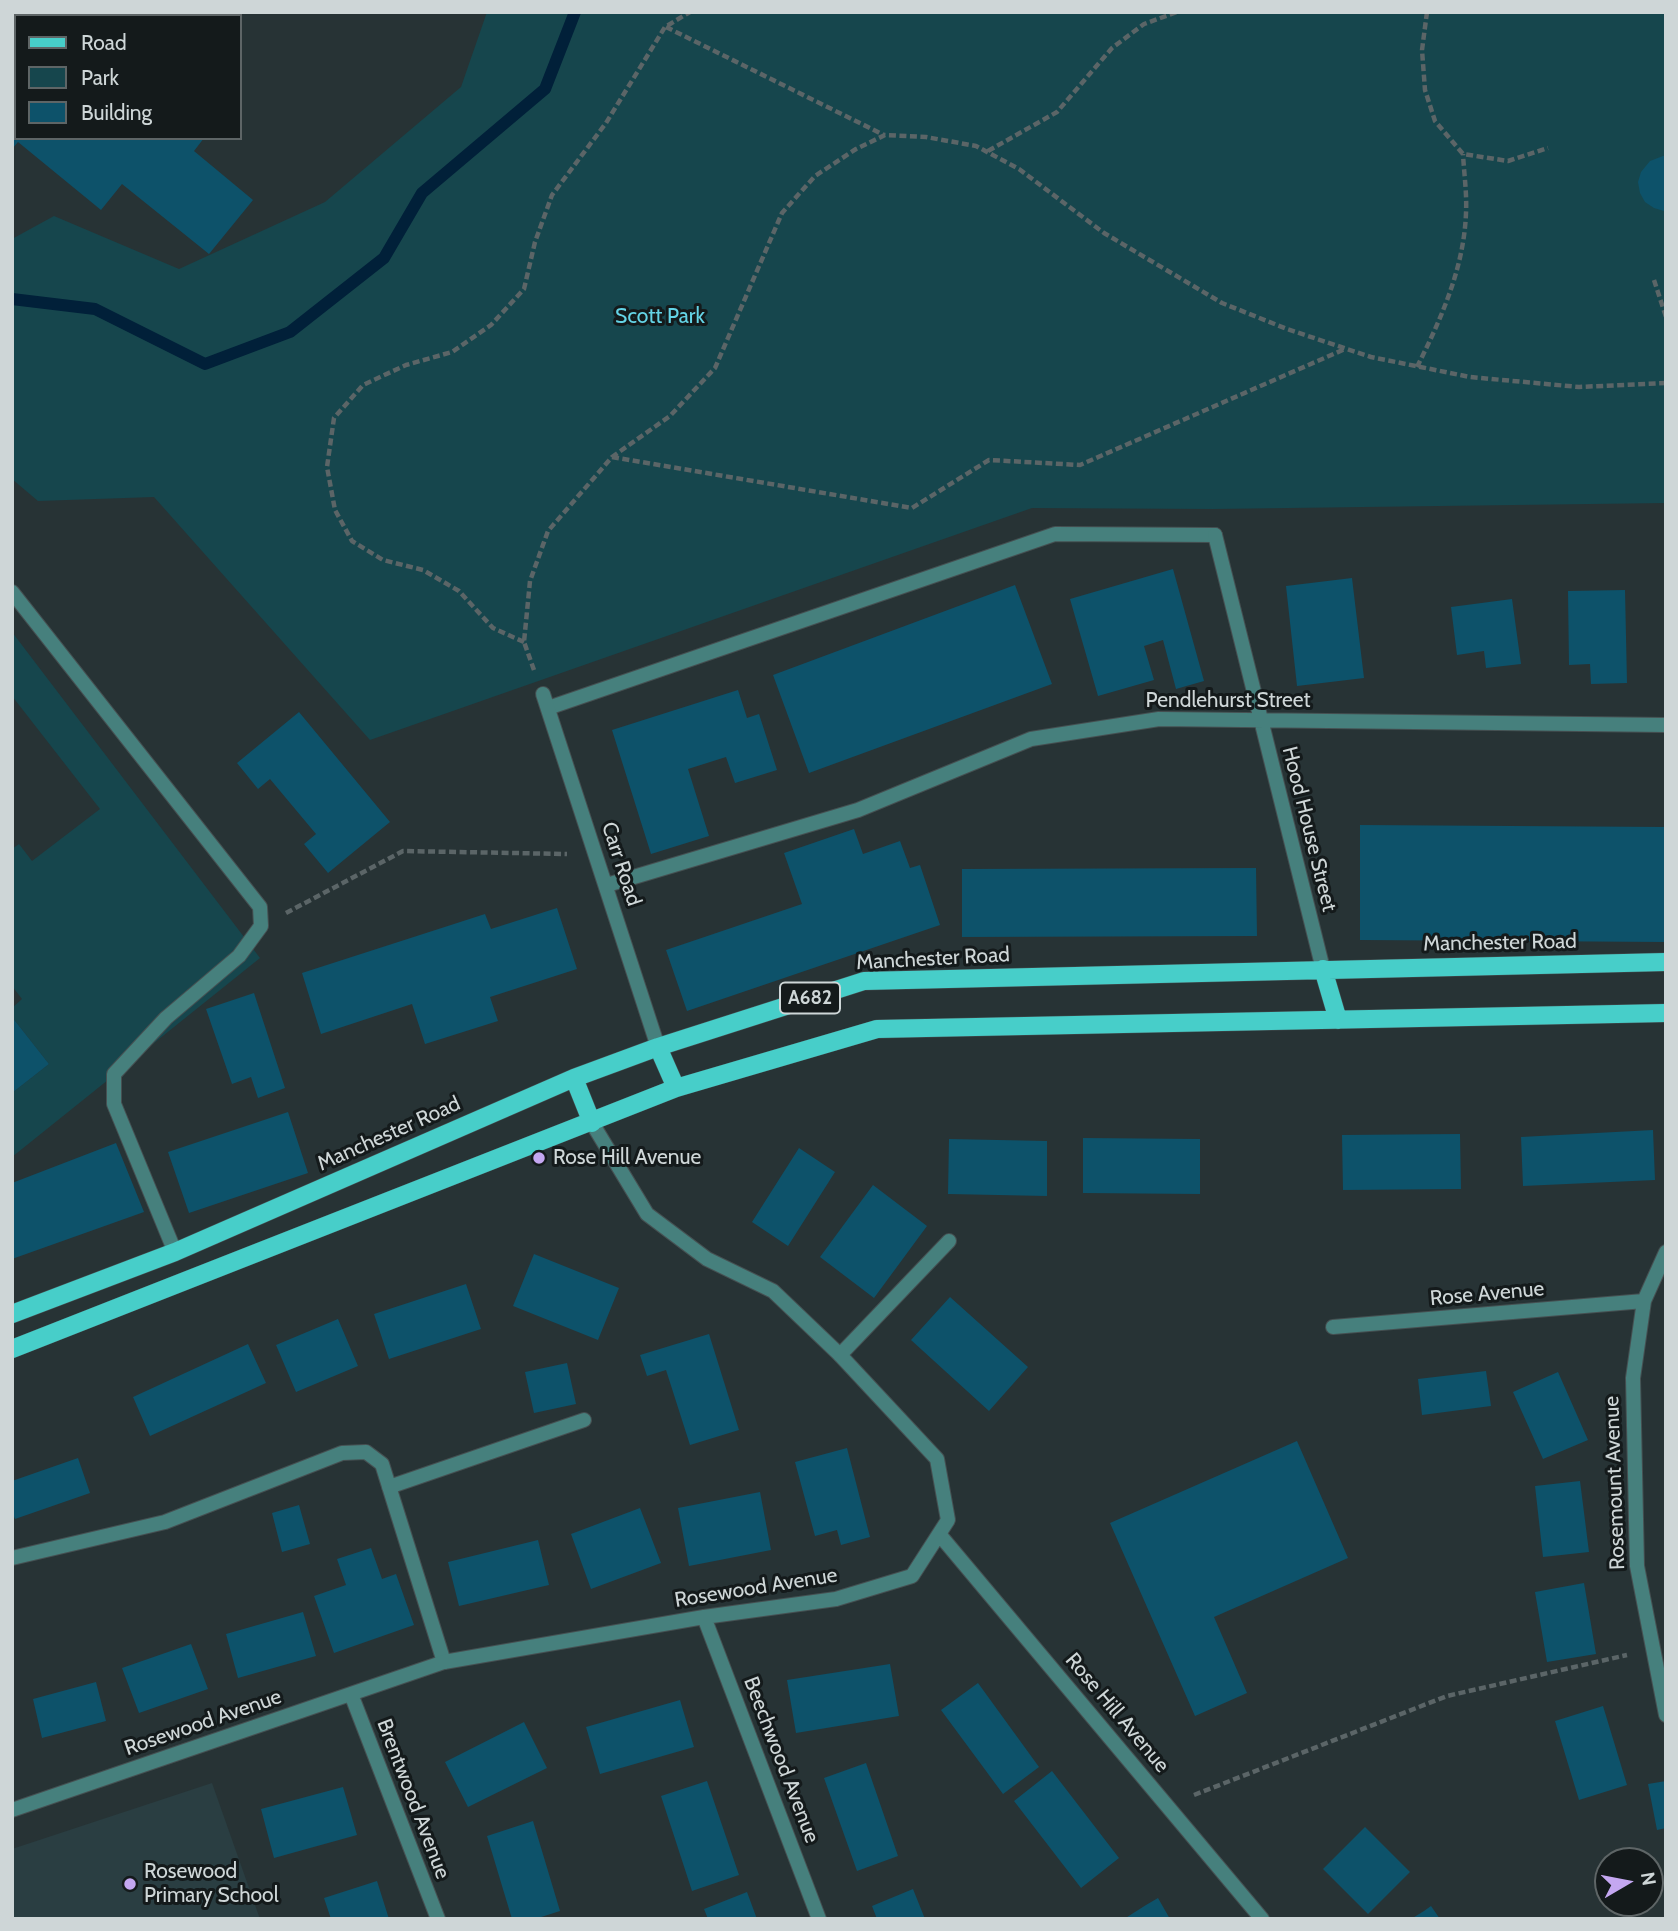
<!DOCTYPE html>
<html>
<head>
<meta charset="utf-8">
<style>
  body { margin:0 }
  #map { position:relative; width:1678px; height:1931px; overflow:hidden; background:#273335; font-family:Cabin,sans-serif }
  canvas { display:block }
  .frame { position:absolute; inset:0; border:14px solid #ced6d7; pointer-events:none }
  .legend { position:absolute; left:14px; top:14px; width:228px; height:126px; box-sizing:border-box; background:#141a1b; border:2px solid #5e6566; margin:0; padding:9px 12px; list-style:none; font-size:21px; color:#ced6d7 }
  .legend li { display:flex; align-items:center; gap:14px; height:35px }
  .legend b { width:35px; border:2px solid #5e6566 }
  .north { position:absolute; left:1594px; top:1847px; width:70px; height:70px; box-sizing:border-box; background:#141a1b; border:2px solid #5e6566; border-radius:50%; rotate:80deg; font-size:19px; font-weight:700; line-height:28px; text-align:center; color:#ced6d7 }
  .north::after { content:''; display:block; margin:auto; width:24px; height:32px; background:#c4a7f1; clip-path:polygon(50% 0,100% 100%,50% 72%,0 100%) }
</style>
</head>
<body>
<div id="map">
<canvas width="1678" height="1931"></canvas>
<div class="frame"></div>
<ul class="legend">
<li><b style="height:9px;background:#47cec9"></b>Road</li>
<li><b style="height:19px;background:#16464d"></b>Park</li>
<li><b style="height:19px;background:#0d526a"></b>Building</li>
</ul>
<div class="north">N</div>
</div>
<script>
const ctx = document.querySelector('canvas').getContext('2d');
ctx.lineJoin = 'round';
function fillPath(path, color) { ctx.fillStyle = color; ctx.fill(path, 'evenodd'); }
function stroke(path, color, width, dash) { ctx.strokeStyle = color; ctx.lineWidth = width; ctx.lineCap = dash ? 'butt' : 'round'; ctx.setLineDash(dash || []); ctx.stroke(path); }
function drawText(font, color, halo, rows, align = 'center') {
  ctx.font = font + ' Cabin,sans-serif'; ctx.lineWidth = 6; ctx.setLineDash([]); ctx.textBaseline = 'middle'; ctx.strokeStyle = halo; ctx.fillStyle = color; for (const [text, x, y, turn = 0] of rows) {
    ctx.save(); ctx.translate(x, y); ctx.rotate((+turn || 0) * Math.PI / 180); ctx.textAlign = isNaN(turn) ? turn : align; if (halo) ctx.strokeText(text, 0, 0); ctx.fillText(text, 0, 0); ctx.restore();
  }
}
fillPath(new Path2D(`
  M212 1783 260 1919H12V1849Z`), '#2a3e42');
fillPath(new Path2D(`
  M487 12H1666V503L1213 509 1032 508 370 740 154 497 38 501 12 479V239L54 216 179 269 325 202 461 87Z
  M12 632 260 958 12 1157V1093L49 1064 12 1017V1008L22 999 12 986V849L19 844 32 861 100 809 12 696Z`), '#16464d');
stroke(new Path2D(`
  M12 299 95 309 205 364 290 332 384 258 422 193 545 89 575 12`), '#012039', 12);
fillPath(new Path2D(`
  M16 52V138H204L194 151 253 200 209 254 122 184 101 210 18 142 12 149V56Z
  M1663 156H1666V211H1664L1654 208 1645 202 1640 193 1638 182 1641 172 1650 161Z
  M1173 569 1204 681 1176 689 1163 640 1144 646 1154 680 1098 696 1070 599Z
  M1352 578 1364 678 1297 686 1286 586Z
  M1015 585 1052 684 809 773 773 675Z
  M1625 590 1627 683 1591 684 1590 664 1569 665 1568 591Z
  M1512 599 1521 664 1486 668 1484 651 1457 655 1451 607Z
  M738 690 747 718 759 714 777 770 735 783 726 757 688 769 709 836 651 854 612 730Z
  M299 712 390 822 328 873 304 844 316 834 270 779 258 789 237 763Z
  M1360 825 1666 827V942L1360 940Z
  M854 829 863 854 900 841 910 868 920 865 940 925 687 1011 666 950 802 904 784 853Z
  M1256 868 1257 936 962 937V869Z
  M557 908 577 969 490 997 498 1021 425 1044 412 1004 321 1034 302 973 485 914 491 929Z
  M254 993 285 1088 258 1098 251 1077 232 1084 206 1009Z
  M12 1017 49 1064 12 1093Z
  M288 1112 308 1173 189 1213 168 1152Z
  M1653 1130 1655 1180 1523 1186 1521 1137Z
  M1460 1134 1461 1189 1343 1190 1342 1135Z
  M1083 1138 1200 1139V1194L1083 1193Z
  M949 1139 1047 1141V1196L948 1194Z
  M116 1143 144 1212 12 1259V1183Z
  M799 1148 835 1172 788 1246 752 1222Z
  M873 1185 927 1226 874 1298 820 1257Z
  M534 1254 619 1288 598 1340 513 1306Z
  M466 1284 481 1329 389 1359 374 1314Z
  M950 1297 1028 1367 989 1411 911 1340Z
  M338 1319 358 1366 296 1392 276 1345Z
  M709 1334 739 1430 690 1445 666 1370 647 1376 640 1355Z
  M248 1344 266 1383 150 1436 133 1397Z
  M567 1363 576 1404 534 1413 525 1372Z
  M1486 1371 1491 1406 1422 1415 1418 1379Z
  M1558 1372 1588 1440 1543 1459 1513 1392Z
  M1297 1441 1348 1558 1214 1617 1247 1693 1195 1716 1110 1523Z
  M847 1448 870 1537 841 1545 837 1530 815 1536 795 1462Z
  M78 1458 90 1493 15 1519 12 1512V1481Z
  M1580 1481 1589 1552 1543 1557 1535 1486Z
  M760 1492 771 1550 689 1566 678 1508Z
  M299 1505 310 1544 282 1552 272 1513Z
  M640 1508 661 1563 591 1589 571 1534Z
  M538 1540 549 1585 459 1606 448 1562Z
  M371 1548 382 1579 396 1574 414 1625 334 1653 314 1596 346 1585 337 1559Z
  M1584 1583 1596 1654 1547 1662 1535 1592Z
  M303 1612 316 1656 238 1678 226 1634Z
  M191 1644 208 1689 139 1713 122 1668Z
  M890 1664 899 1716 796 1733 787 1680Z
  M96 1682 106 1721 42 1738 33 1699Z
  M978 1683 1039 1767 1003 1794 941 1710Z
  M680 1700 694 1747 600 1774 586 1727Z
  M1603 1706 1627 1785 1579 1800 1555 1721Z
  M524 1722 547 1768 468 1807 445 1762Z
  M866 1763 898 1856 857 1871 824 1778Z
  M1052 1771 1119 1858 1081 1888 1014 1801Z
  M707 1781 739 1875 692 1891 661 1796Z
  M1666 1781V1828L1657 1830 1648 1784Z
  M343 1787 357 1835 274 1858 261 1809Z
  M533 1821 560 1911 535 1919H512L487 1836Z
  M1365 1827 1410 1872 1368 1914 1323 1869Z
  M377 1881 389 1919H331L324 1898Z
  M913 1889 925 1919H877L872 1906Z
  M747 1892 757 1919H708L704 1909Z
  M1158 1898 1170 1919H1124L1146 1905Z
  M1431 1906 1440 1919H1411L1424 1911Z`), '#0d526a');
const service = new Path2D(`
  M12 592 260 907 261 926 239 956 166 1018 114 1074V1104L175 1252
  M548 708 1055 534 1215 535
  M840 1355 949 1241
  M389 1487 584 1420
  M12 1558 165 1522 342 1453 366 1452 382 1464 444 1662`);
const minor = new Path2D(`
  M1215 535 1323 969
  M543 694 658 1047
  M607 885 858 810 1031 739 1159 719 1666 725
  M1666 1252 1644 1301 1633 1378 1637 1566 1666 1715
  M1333 1327 1644 1301
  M939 1534 1262 1919
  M704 1617 819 1919
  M351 1694 438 1919
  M12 1810 444 1662 704 1617 836 1599 912 1576 948 1520 937 1459 840 1355 773 1291 707 1259 647 1214 592 1123`);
const primary = new Path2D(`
  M1323 969 1338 1020
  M658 1047 676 1088
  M574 1078 592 1123
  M12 1314 175 1252 574 1078 658 1047 864 981 1666 962
  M12 1349 676 1088 877 1029 1666 1013`);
stroke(service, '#455052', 16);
stroke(minor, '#455052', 16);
stroke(primary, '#455052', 19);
stroke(new Path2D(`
  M1427 12 1422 50 1425 90 1435 121 1463 154 1508 161 1548 148
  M666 27 884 135
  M988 151 1057 112 1112 48 1144 24 1177 12
  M1654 280 1666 317
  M1417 367C1441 319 1464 268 1466 213 1467 194 1464 173 1463 154
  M612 457 912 508 989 460 1080 465 1345 349
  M524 642 493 628 459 591 423 570 383 560 352 541 335 510 327 467 334 418 363 385 406 365 452 352 491 325 524 289 535 242 552 195 606 123 665 27 690 12
  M534 670 524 642 530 581 548 531 612 457 670 416 715 368 782 213 815 176 856 149 885 135 926 137 976 146 1019 169 1104 233 1222 303 1287 329 1371 357 1470 377 1579 387 1666 383
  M286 913 403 851 567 854
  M1194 1795 1447 1696 1627 1655`), '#5b6567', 4.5, [7, 3.5]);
stroke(service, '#46807d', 14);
stroke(minor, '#46807d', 14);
stroke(primary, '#47cec9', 18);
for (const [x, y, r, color] of [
  [539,1158,7,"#c4a7f1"],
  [130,1884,7,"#c4a7f1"]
]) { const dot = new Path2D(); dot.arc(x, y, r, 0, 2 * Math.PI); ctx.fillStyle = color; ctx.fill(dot); stroke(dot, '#141a1b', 2.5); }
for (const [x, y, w] of [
  [810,998,60]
]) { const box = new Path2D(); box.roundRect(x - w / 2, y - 15.5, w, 31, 5); ctx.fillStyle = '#141a1b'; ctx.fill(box); stroke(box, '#ced6d7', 2); }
drawText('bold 19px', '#ced6d7', null, [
  ["A682",810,998]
]);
drawText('21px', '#64d4e6', '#141a1b', [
  ["Scott Park",660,317]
]);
drawText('21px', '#ced6d7', '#141a1b', [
  ["Pendlehurst Street",1228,701],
  ["Hood House Street",1309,829,76],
  ["Carr Road",621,864,72],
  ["Manchester Road",1500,943,-1],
  ["Manchester Road",933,959,-3],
  ["Manchester Road",389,1134,-24],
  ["Rose Avenue",1487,1294,-5],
  ["Rosemount Avenue",1615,1483,-92],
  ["Rosewood Avenue",756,1588,-9],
  ["Rose Hill Avenue",1117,1713,50],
  ["Rosewood Avenue",203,1723,-19],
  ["Beechwood Avenue",781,1760,69],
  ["Brentwood Avenue",413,1799,69]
]);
drawText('21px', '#ced6d7', '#141a1b', [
  ["Rose Hill Avenue",553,1158],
  ["Rosewood",144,1872],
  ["Primary School",144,1896]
], 'left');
</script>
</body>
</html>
